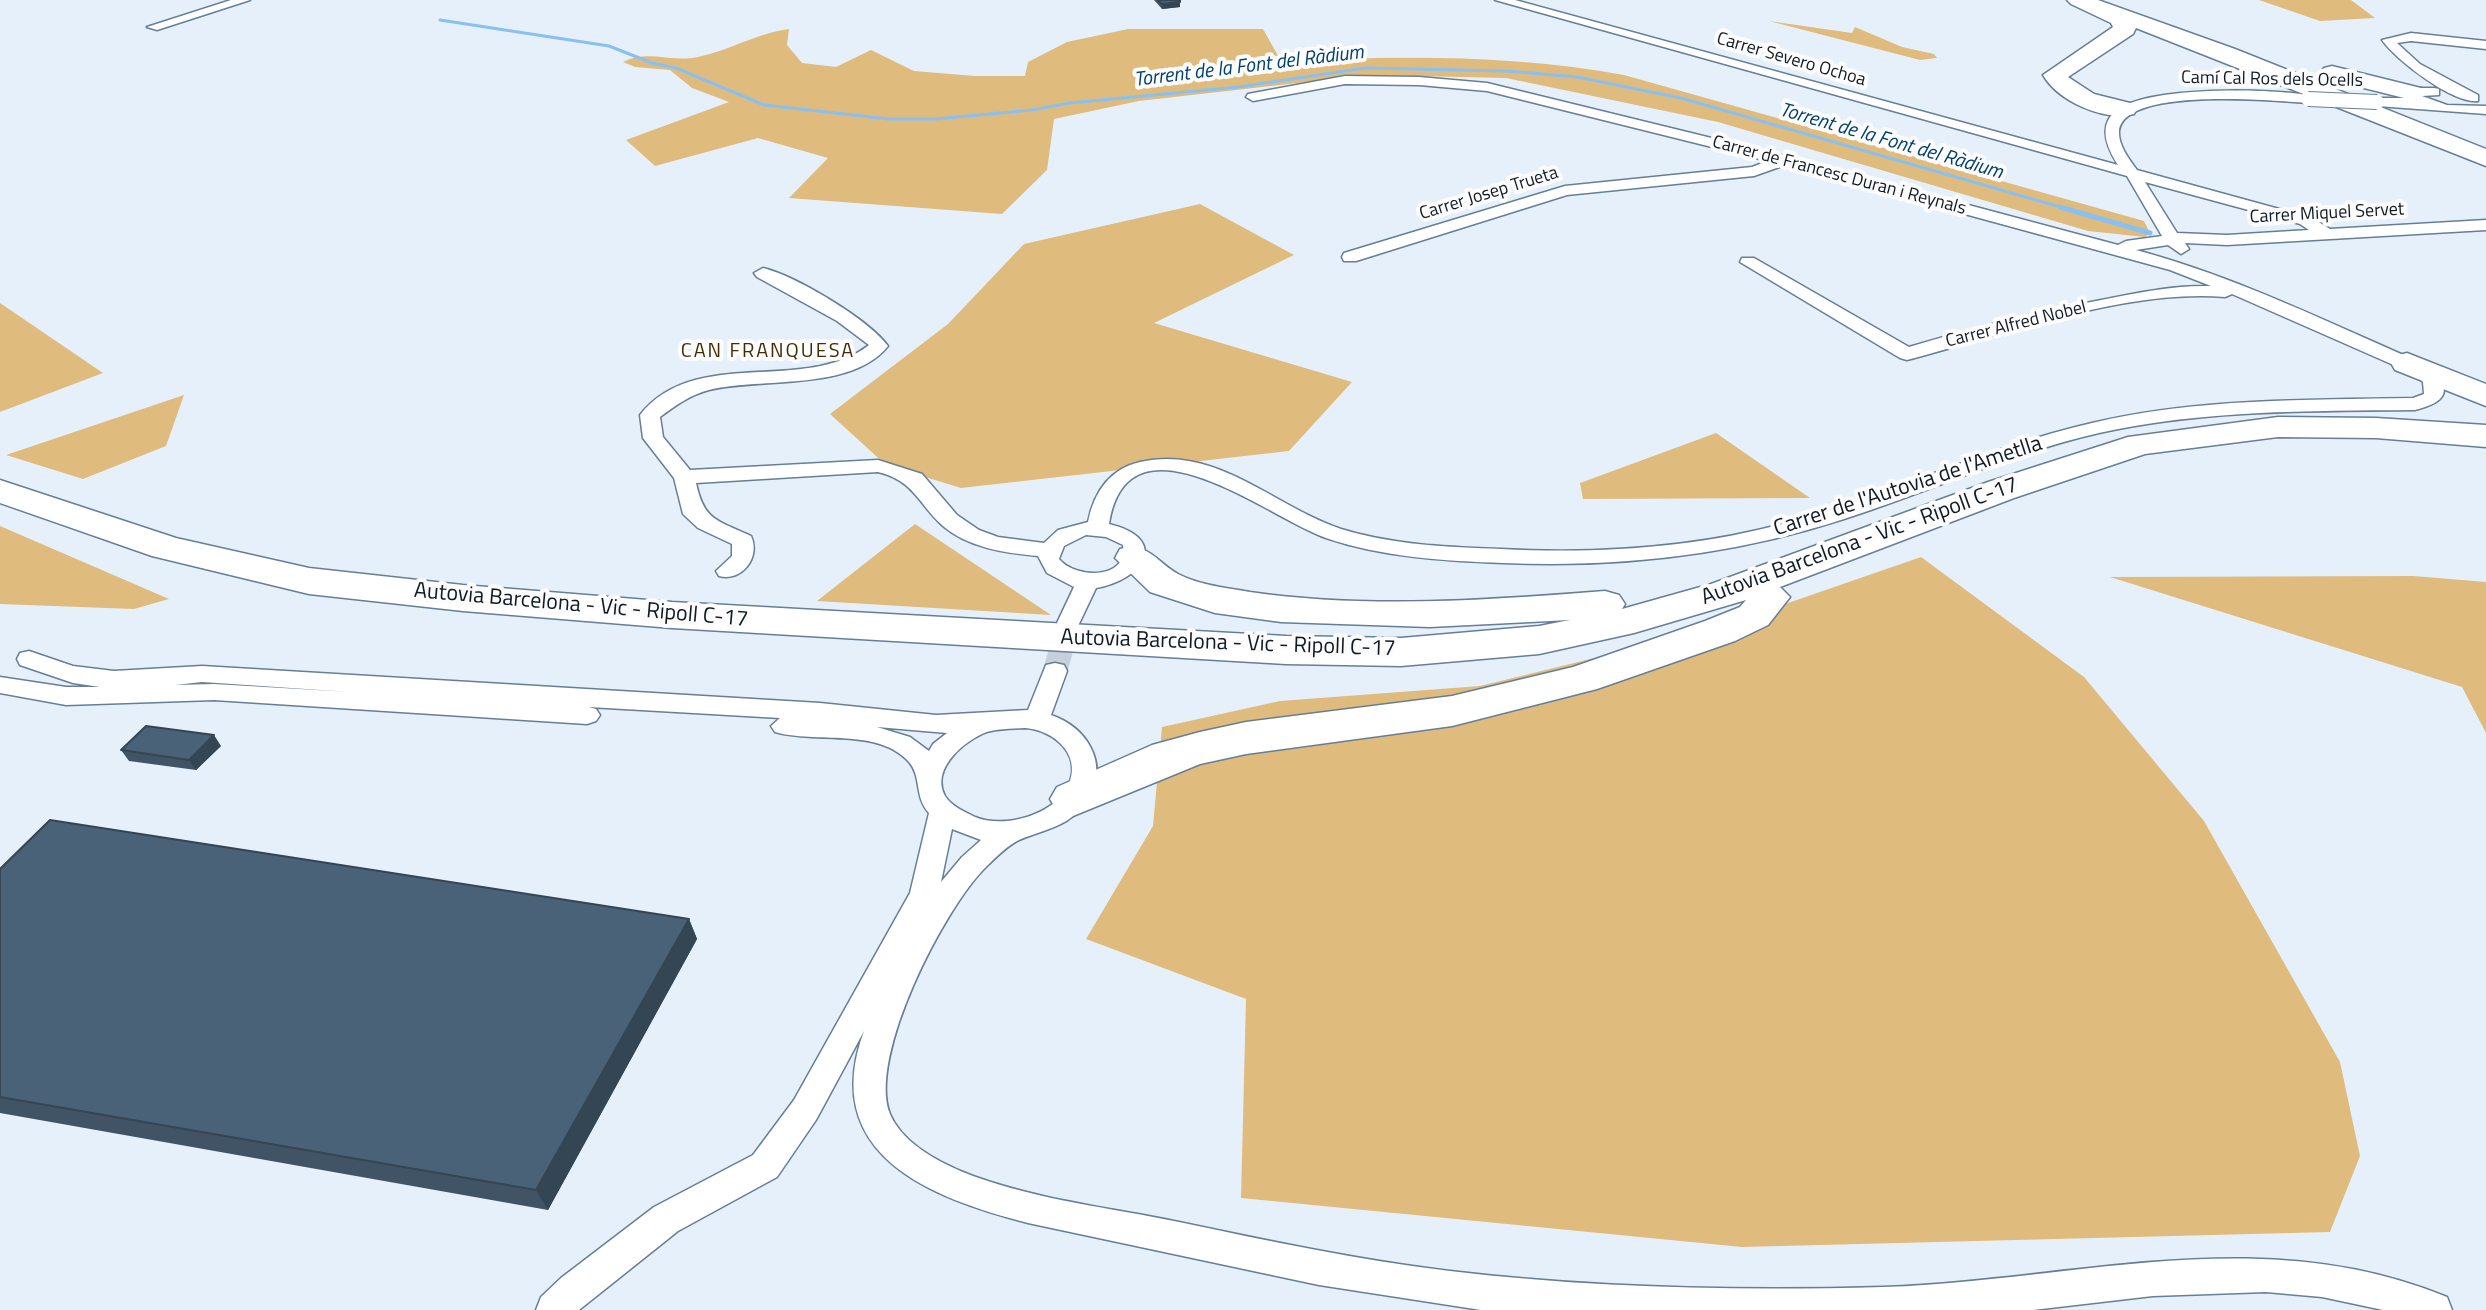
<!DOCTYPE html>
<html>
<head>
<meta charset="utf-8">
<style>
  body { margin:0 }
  canvas { display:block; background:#e6f0fb }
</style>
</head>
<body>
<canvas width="2486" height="1310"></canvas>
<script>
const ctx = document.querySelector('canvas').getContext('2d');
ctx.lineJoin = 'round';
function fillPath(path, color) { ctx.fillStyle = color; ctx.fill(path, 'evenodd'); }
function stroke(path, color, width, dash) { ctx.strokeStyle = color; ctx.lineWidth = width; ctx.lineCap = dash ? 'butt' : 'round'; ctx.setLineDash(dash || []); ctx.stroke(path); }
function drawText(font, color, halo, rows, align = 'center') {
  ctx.font = font + ' "Titillium Web",sans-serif'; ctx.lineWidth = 8; ctx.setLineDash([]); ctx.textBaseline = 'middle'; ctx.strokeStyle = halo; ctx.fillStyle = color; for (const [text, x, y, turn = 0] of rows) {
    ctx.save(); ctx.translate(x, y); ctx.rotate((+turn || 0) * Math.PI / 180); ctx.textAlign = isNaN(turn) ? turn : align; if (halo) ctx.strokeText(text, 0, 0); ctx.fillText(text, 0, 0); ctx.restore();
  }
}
fillPath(new Path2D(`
  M2259 0H2351L2375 18 2320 21Z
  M1769 21 1852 33 1855 27 1902 47 1934 54 1937 58 1920 60Z
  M789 29 787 45 802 63 836 67 871 50 914 71 975 76H1025L1028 62 1067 42 1128 29H1263L1281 61C1396 56 1511 54 1624 75L2144 221 2150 233 2145 237 2088 231 1718 122 1506 78 1368 75 1139 101 1054 119 1047 170 1002 214 789 198 828 158 758 138 655 166 626 140 729 102 692 88 670 70 635 67 623 62C648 49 671 63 698 57 730 50 755 34 789 29Z
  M1200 204 1294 255 1154 323 1352 382 1289 451 961 488 886 465 830 414 948 324 1024 244Z
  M0 303 103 373 0 412Z
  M184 395 166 446 83 479 6 455Z
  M1716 433 1810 498 1583 499 1580 483Z
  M915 524 1051 615 817 601Z
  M0 526 169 599 134 609 0 604Z
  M1921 557 2084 677 2204 821 2340 1062 2360 1156 2330 1232 1742 1247 1241 1198 1246 999 1086 939 1153 826 1162 727 1280 701 1480 686 1713 629Z
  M2413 576 2486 582V733L2462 687 2110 577Z`), '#e0bb7e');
stroke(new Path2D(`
  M440 20 609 46 652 63 676 68 764 105 888 119H936L1032 110 1070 103 1238 87 1365 68 1507 71 1577 77 1681 98 2067 209`), '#8ac0f0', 3);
stroke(new Path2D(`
  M2060 207 2150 233`), '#8ac0f0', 5);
stroke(new Path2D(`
  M1055 671 1069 623`), '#c6d0db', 24, [24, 12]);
const street = new Path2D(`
  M231 0H250L157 30 147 27Z
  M1495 0H1515L2118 165C2107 148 2097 125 2117 110 2149 86 2273 88 2313 96V102L2308 103C2275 101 2124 86 2119 131 2118 145 2129 159 2137 170L2312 218 2330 229 2486 220V230L2227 245 2185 243 2189 249 2181 254 2168 245 2136 250C2237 277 2332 324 2428 366 2454 390 2447 402 2415 410 2309 411 2202 410 2099 433 2011 453 1929 492 1844 519 1734 555 1618 568 1503 563 1444 561 1382 557 1326 538 1270 519 1128 404 1109 524 1171 539 1143 580 1096 588L1077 628H1061L1057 623 1074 587 1047 573 1038 556C1005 553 969 548 943 526 918 504 915 481 878 472L696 483C704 521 717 520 751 536 761 557 742 582 719 576L716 571 732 556V544L698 528 683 514 674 478 643 438 640 415C695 345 805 395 869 345L837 321 757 277 754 273 763 268C796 276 868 319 888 346 851 392 762 377 709 390 690 395 676 405 660 417L663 437 690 470 878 460 922 474 957 515 979 530 998 537 1044 543 1058 530 1088 522C1094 492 1110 469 1140 462 1217 445 1273 506 1341 529 1392 545 1449 547 1501 549 1596 554 1694 548 1786 523 1890 495 1987 447 2092 423 2197 398 2306 400 2413 398L2424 394 2423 382 2414 374 2232 294 2225 297C2124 289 2004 335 1907 360L1900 358 1740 262 1742 258H1754L1909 347C1972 328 2036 312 2101 300 2137 293 2173 285 2211 286L2170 270 1785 165 1754 176 1567 195 1356 261H1344L1342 257 1344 253 1565 186 1752 167 1768 161 1487 91 1419 85 1345 84 1253 101 1246 97 1248 94 1345 76 1419 77 1487 83 1789 157 2118 245 2126 241 2162 236 2127 176ZM2145 182 2300 224 2309 230 2227 235 2177 233ZM1086 535 1106 537 1123 545C1129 580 1075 579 1059 559L1064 546Z
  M2411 33 2486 41V49L2411 41 2397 43 2420 64 2478 95V101C2453 104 2396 60 2382 40Z
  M2434 88 2439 89V95L2422 96 2447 105 2486 106V114L2377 106 2370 102 2377 98H2408L2405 95 2417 88Z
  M29 651 73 666 114 671 202 666 820 703 936 715 1028 710 1046 665 1055 663 1064 665 1067 671 1051 715C1086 727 1109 762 1089 797 1072 827 1047 828 1019 840 1008 845 996 857 987 866 945 906 867 1057 890 1114 903 1145 944 1165 973 1176 1039 1200 1111 1208 1179 1222 1269 1241 1359 1260 1450 1271 1593 1288 1738 1291 1883 1287 2074 1281 2261 1220 2447 1297L2452 1310H2383L2322 1297 2266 1292 2153 1296 2033 1310H1481L1319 1285 1028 1223C931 1198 818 1155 864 1031L816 1120 777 1177 678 1231 579 1310H536L541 1297 561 1278 654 1207 753 1155 794 1100 910 893 929 813C914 797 922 777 909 762 878 727 815 744 775 732L771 726 780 718 589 707 596 709 600 715 596 721 587 724 214 700 66 705 0 693V677L66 687H100L73 683 20 665 17 659 20 653ZM202 682 350 692 214 684 175 685ZM877 727 947 733 933 744 929 751 910 737ZM1025 728C1054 730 1083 755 1068 786 1054 815 1004 829 975 817 965 812 951 806 945 796 931 770 961 744 982 734 994 728 1013 729 1025 728ZM952 829 981 840 962 857 941 882Z`);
const highway = new Path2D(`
  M2067 0H2098L2235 49 2486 149V166L2136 28 2133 34 2068 77 2094 94 2134 104 2137 109 2134 114C2104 122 2058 101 2043 75L2113 27 2111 23 2071 4Z
  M2332 66 2421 88 2424 93 2421 98 2412 100 2324 78 2320 73 2324 68Z
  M2407 353 2486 384V406L2395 370 2391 363 2395 356Z
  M2278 417 2376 418 2486 425V447L2376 438 2278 437 2145 454 2014 498 1780 587 1790 597 1768 625 1735 641 1597 689 1452 726 1246 754 1200 764 1073 816 1057 811 1050 799 1057 787 1152 745 1200 732 1246 722 1452 696 1573 667 1705 621 1740 607 1746 600 1634 633 1539 654 1401 666 1286 664 672 628 463 611 309 594 152 556 0 503V480L176 538 309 568 463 585 672 602 1286 636 1401 638 1539 626 1570 620 1430 627 1281 622 1215 613 1150 592 1115 558 1120 549C1149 542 1156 562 1178 574 1199 585 1227 588 1250 592 1367 609 1488 600 1605 591L1619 595 1625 604 1622 609 1711 584 1988 482 2128 437Z`);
stroke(street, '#667f96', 3);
stroke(highway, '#667f96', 3);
fillPath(street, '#fff');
fillPath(highway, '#fff');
const streetBridge = new Path2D(`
  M2308 99 2377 102`);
stroke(streetBridge, '#667f96', 16, []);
stroke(streetBridge, '#fff', 14);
fillPath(new Path2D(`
  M1154 0H1180V7L1162 9Z
  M221 746 196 770 129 761 121 750Z
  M0 869 689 919 697 939 548 1210 0 1113Z`), '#405466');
fillPath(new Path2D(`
  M1180 2V7L1162 9V4Z
  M214 735 221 746 196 770 189 760Z
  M689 919 697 939 548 1210 536 1190Z`), '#344553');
const building = new Path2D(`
  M1158 0H1180V2L1162 4Z
  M146 726 214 735 189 760 121 750Z
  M50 820 689 919 536 1190 0 1097V869Z`);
fillPath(building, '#4a6277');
stroke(building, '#344553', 2);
drawText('18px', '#101a23', '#fcfcfc', [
  ["Carrer Severo Ochoa",1791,60,16],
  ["Camí Cal Ros dels Ocells",2272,80,1],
  ["Carrer de Francesc Duran i Reynals",1839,176,15],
  ["Carrer Josep Trueta",1489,194,-17],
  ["Carrer Miquel Servet",2327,214,-3],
  ["Carrer Alfred Nobel",2016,325,-14]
]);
drawText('italic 20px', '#00406c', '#fcfcfc', [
  ["Torrent de la Font del Ràdium",1249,67,-7],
  ["Torrent de la Font del Ràdium",1891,142,16]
]);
ctx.letterSpacing = '2px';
drawText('20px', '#402c04', '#fcfcfc', [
  ["CAN FRANQUESA",768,352]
]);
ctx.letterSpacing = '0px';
drawText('22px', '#101a23', '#fcfcfc', [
  ["Carrer de l'Autovia de l'Ametlla",1908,487,-18],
  ["Autovia Barcelona - Vic - Ripoll C-17",1860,542,-20],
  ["Autovia Barcelona - Vic - Ripoll C-17",581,606,5],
  ["Autovia Barcelona - Vic - Ripoll C-17",1228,644,2]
]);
</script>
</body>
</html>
